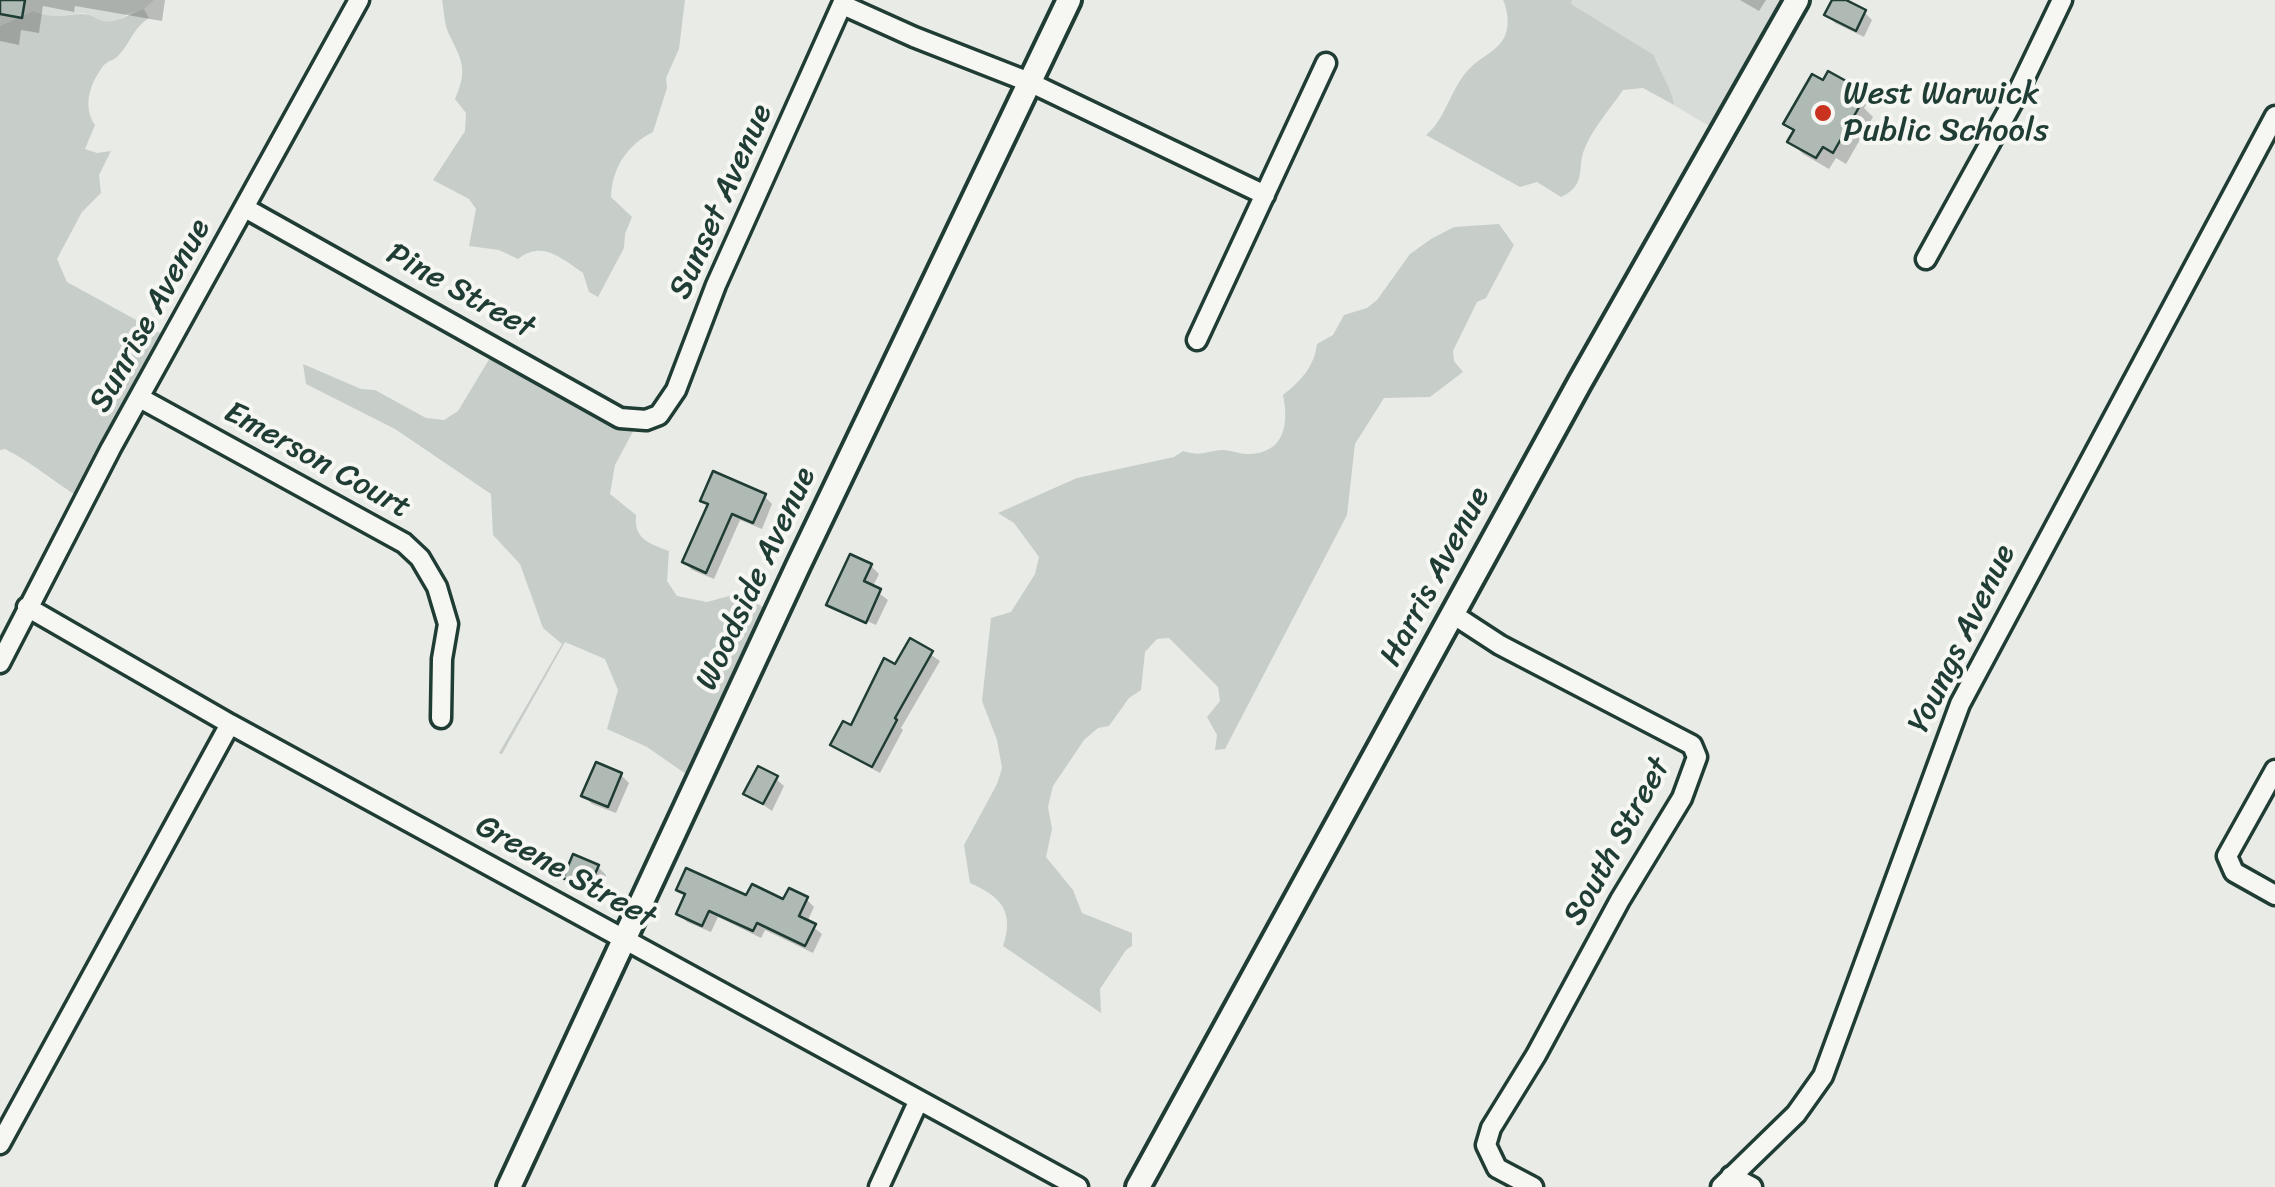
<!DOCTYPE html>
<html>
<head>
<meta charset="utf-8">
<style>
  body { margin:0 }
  canvas { display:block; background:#e9ebe7 }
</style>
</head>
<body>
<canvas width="2275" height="1187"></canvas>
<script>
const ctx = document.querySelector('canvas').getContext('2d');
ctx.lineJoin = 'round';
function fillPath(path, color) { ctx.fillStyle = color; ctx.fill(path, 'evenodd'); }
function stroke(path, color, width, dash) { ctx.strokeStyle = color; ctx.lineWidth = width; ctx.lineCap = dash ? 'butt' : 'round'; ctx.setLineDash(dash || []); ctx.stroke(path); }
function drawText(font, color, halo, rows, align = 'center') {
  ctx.font = font + ' Sriracha,sans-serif'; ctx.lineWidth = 8; ctx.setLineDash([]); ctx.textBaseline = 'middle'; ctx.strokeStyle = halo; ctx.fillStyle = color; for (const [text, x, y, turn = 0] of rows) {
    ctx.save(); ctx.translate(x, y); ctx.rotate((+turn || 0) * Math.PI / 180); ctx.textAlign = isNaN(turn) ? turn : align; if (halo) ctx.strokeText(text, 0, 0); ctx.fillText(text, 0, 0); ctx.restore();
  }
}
fillPath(new Path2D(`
  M0 0H154L144 9 129 13 117 21 104 22 84 13 48 17 33 11 0 26Z
  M1572 0H1794L1719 132 1674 105 1654 55 1570 4Z`), '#d8dcd8');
fillPath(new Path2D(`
  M442 0H685L679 49 666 78 667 88 653 132C627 145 612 168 611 197L632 217 625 234 624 248 598 297 589 292 583 273C561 258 542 240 518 259L499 250 469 246 476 209 469 199 433 180 465 131 466 113 455 99C469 67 461 60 448 32 444 22 444 10 442 0Z
  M1503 0H1572L1571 4 1654 55C1659 70 1673 91 1674 105L1643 88 1623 90C1611 108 1592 129 1584 150 1577 168 1587 185 1561 197L1537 182 1520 187 1426 135C1446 119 1450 89 1469 69 1479 58 1496 52 1504 38 1510 26 1508 11 1503 0Z
  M144 9 149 18C133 28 130 44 118 56 112 62 110 59 104 65 90 83 82 106 95 125L85 149 97 153 111 151 99 175 101 193 82 212 57 259 67 282 169 338 80 498C53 481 33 463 5 449L0 450V26L33 11C51 19 62 15 81 14 93 13 100 24 113 21 124 19 133 12 144 9Z
  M1499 224 1514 245 1486 298 1477 302 1453 351 1454 361 1463 372 1430 397 1384 398 1355 444 1347 515 1225 749 1215 750 1217 735 1207 717 1220 701 1218 687 1169 638 1157 639 1145 652 1141 690 1129 698 1109 726 1098 728 1084 740 1053 786 1048 807 1052 829 1046 857 1073 890 1082 913 1132 933V946L1126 950 1100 989 1101 1013 1003 946C1015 911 1000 896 970 883L964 845 997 784 1002 768 997 740 982 701 991 618 1011 612 1035 574 1039 557 1014 523 998 513 1077 478 1174 457 1183 451C1202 457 1205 451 1223 450 1231 450 1239 454 1247 454 1285 454 1289 424 1283 395 1301 381 1314 367 1317 344L1333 335 1344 315 1367 308 1377 300 1410 254 1431 239 1454 227Z
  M496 348 638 422 615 465 610 494 636 515C634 539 648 543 669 551L667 581 677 596 707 602 740 593 774 614 696 781 647 747 607 729 618 690 605 659 565 642 502 754 499 753 562 644 543 628 520 564 493 535 491 494 395 429 306 384 303 364 361 389 375 390 426 418 444 420 458 411Z`), '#c7cec9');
fillPath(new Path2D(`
  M0 0H165L162 21 75 6 74 12 43 6 39 33 21 30 19 45 0 41Z
  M1740 0H1766L1759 11Z
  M1835 0 1864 12 1872 20 1864 37 1835 23 1827 15Z
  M1824 83 1856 89 1868 102 1864 108 1873 117 1846 164 1836 158 1829 169 1803 154 1790 141 1795 133 1786 124Z
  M764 496 772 504 762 529 740 520 714 579 692 570 684 562 709 506 703 500Z
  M871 566 879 574 872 588 888 600 876 625 835 606V610L829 604Z
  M911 641 940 661 901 728 903 730 880 773 841 752 833 744 852 728Z
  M621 775 629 783 616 813 592 804 584 796Z
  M776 779 784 786 772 811 746 793Z
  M598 867 606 875 597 896 574 886 566 878Z
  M679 890 784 902 806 899 814 907 807 922 822 934 813 953 765 930 761 938 718 917 711 932 687 922 679 914 686 897Z`), '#0003');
const building = new Path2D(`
  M0 0H25L22 18 0 14Z
  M1832 0H1846L1866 10 1856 31 1824 15Z
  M1828 71 1857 87 1852 96 1862 102 1833 153 1823 147 1816 158 1787 142 1794 130 1783 124 1812 74 1823 80Z
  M713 471 766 494 753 523 732 514 706 573 682 562 708 504 700 501Z
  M850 554 872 564 864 581 881 589 866 623 826 605Z
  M910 638 933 651 895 718 897 720 872 767 830 745 843 721 851 725 884 658 895 664Z
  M596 762 622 773 608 807 581 796Z
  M758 766 778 776 763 804 743 794Z
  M573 854 599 865 588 890 563 878Z
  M686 868 746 895 752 884 783 899 789 888 808 897 799 916 816 924 805 946 757 923 753 931 709 911 702 926 676 914 685 894 676 890Z`);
fillPath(building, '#b0bab5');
stroke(building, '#1f3d34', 2.5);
const minor = new Path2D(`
  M843 5 914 37 1029 82 1265 195
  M245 208 620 418 646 420 659 415 676 390 716 285 844 0
  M1926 259 2015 98 2062 0
  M1197 340 1326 63
  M140 398 404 543 420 558 437 587 448 624 442 659 441 718
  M27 607 230 724 1078 1187
  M1454 615 1500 645 1692 745 1697 757 1682 798 1620 900 1536 1055 1491 1128 1486 1145 1497 1168 1533 1187
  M0 663 111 448 359 0
  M2275 770 2227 856 2234 872 2275 895
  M0 1144 230 724
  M1731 1176 1752 1187
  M879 1187 918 1102
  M1721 1187 1796 1114 1823 1076 1960 704 2275 116`);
const tertiary = new Path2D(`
  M509 1187 798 566 1069 0
  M1138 1187 1580 382 1797 0`);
stroke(minor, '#1f3d34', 25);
stroke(tertiary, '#1f3d34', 30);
stroke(minor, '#f6f6f2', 18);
stroke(tertiary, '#f6f6f2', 22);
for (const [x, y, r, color] of [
  [1823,113,10,"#c8321e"]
]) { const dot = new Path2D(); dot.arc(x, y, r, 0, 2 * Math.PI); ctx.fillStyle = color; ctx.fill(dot); stroke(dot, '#f6f6f2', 4); }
drawText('32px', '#1f3d34', '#f6f6f2', [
  ["West Warwick",1843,95],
  ["Public Schools",1843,132]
], 'left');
drawText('32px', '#1f3d34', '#f6f6f2', [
  ["Sunset Avenue",722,202,-66],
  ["Pine Street",460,292,29],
  ["Sunrise Avenue",151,316,-61],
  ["Emerson Court",317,461,29],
  ["Harris Avenue",1436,577,-62],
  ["Woodside Avenue",757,579,-65],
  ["Youngs Avenue",1963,639,-64],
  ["South Street",1618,842,-61],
  ["Greene Street",565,873,29]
]);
</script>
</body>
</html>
